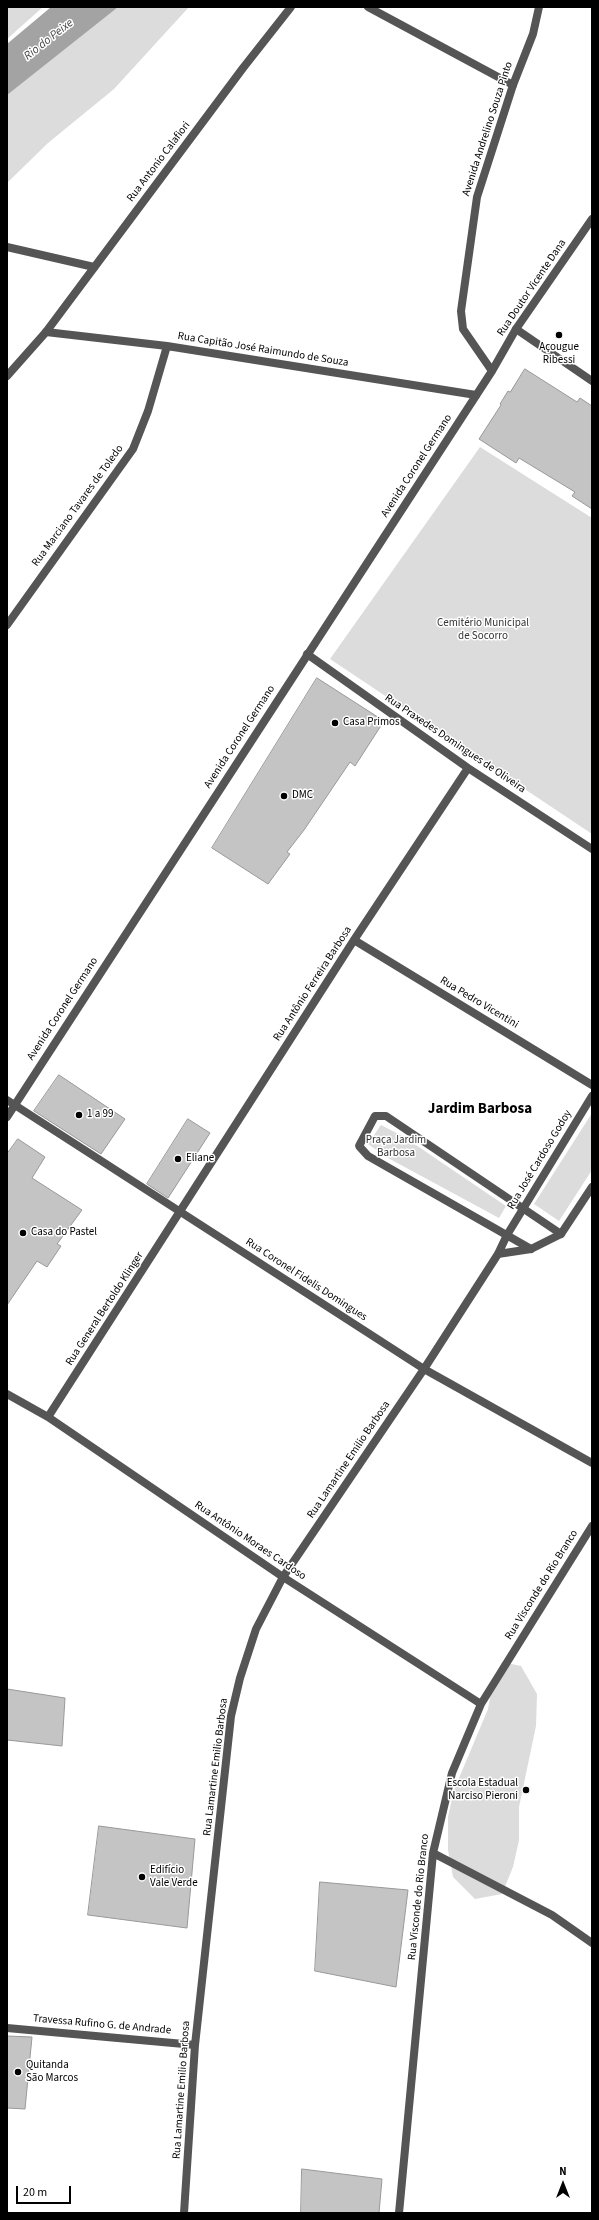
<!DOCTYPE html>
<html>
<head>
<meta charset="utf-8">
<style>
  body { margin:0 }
  #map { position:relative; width:599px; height:2220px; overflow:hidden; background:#fff; font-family:"Source Sans 3",sans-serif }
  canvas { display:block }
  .frame { position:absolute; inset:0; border:8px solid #000; pointer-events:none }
  .north { position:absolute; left:543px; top:2164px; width:40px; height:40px; -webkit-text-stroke:3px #fff; paint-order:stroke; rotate:0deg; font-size:11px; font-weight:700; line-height:16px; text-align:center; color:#000 }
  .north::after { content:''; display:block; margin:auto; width:14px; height:18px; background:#000; clip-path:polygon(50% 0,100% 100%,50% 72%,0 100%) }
  .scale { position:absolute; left:16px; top:2186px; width:55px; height:18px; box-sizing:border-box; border:2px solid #000; border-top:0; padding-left:5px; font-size:12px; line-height:14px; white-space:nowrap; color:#000; -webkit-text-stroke:3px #fff; paint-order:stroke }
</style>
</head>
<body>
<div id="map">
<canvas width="599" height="2220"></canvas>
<div class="frame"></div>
<div class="north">N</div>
<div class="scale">20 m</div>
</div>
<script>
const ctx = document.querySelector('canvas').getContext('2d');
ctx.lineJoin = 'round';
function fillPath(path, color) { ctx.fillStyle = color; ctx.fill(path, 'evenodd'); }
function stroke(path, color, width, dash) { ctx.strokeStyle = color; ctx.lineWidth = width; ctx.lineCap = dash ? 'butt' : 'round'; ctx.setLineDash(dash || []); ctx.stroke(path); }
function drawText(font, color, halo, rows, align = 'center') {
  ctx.font = font + ' "Source Sans 3",sans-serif'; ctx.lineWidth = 3; ctx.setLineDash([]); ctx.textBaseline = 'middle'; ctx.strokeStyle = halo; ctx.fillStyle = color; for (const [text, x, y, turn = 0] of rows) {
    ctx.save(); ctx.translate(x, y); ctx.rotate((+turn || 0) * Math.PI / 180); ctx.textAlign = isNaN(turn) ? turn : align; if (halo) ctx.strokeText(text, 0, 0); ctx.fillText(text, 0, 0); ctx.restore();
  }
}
fillPath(new Path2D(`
  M7 7H43L7 39Z
  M108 7H189L114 89 48 143 7 183V91Z
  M480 447 592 518V834L330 659Z
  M592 1113V1170L559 1221 534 1204Z
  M381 1125 404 1137 506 1206 499 1218 388 1158 368 1144Z
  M502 1662 521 1666 537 1694 536 1726 519 1807V1840L513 1867 502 1894 475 1899 453 1877 448 1850V1817L454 1790 488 1709 493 1682Z`), '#dcdcdc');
fillPath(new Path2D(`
  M51 7H118L7 95V44Z`), '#a3a3a3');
const building = new Path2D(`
  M525 369 577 402 580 398 592 406V509L572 496 575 492 519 458 516 463 479 439 501 405 500 404 508 391 510 392Z
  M317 678 384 721 355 766 350 762 304 830 287 852 290 854 268 884 212 848Z
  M59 1075 125 1119 101 1154 34 1111Z
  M188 1119 210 1133 168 1198 147 1184Z
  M18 1139 45 1157 32 1178 82 1210 57 1244 61 1246 47 1267 37 1261 7 1305V1154Z
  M7 1689 65 1698 62 1746 7 1740Z
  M99 1826 195 1839 187 1928 88 1915Z
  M320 1882 408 1890 396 1987 315 1971Z
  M7 2036 32 2037 25 2109 7 2108Z
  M302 2169 382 2179 379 2213H301Z`);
fillPath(building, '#c4c4c4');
stroke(building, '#999', 1);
stroke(new Path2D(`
  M531 1249 368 1156 359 1146 375 1116H386L561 1234`), '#555', 8);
stroke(new Path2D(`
  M368 7 513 85
  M7 247 94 267
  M516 329 592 219
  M46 332 167 346 476 395
  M7 625 133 449 148 411 167 346
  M307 654 468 768 592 849
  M354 940 592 1085
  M7 1100 424 1369 592 1463
  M498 1254 531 1249 561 1234 592 1187
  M7 1394 48 1417 283 1577 481 1704
  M48 1417 354 940 468 768
  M433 1853 552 1915 592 1943
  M7 2028 195 2045
  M184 2213 195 2045 231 1716 240 1678 256 1629 283 1577 424 1369 498 1254 507 1235 592 1096
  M399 2213 433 1853 452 1773 481 1704 592 1526`), '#555', 8);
stroke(new Path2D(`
  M492 371 463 329 461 311 477 197 513 85 533 34 539 7
  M7 376 46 332 243 68 291 7
  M7 1117 492 371 516 329 592 381`), '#555', 8);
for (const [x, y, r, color] of [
  [559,335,4,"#000"],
  [335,723,4,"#000"],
  [284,796,4,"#000"],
  [79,1115,4,"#000"],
  [178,1159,4,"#000"],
  [23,1233,4,"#000"],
  [526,1790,4,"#000"],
  [142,1877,4,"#000"],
  [18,2072,4,"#000"]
]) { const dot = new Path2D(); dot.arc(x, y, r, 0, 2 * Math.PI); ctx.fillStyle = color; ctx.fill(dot); stroke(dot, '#fff', 1.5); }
drawText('11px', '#000', '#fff', [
  ["Avenida Andrelino Souza Pinto",488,129,-72],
  ["Rua Antonio Calafiori",159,162,-53],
  ["Rua Doutor Vicente Dana",532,288,-56],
  ["Rua Capitão José Raimundo de Souza",263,350,9],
  ["Avenida Coronel Germano",417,466,-57],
  ["Rua Marciano Tavares de Toledo",78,506,-54],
  ["Avenida Coronel Germano",240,737,-57],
  ["Rua Praxedes Domingues de Oliveira",455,744,34],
  ["Rua Antônio Ferreira Barbosa",313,984,-57],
  ["Rua Pedro Vicentini",479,1003,31],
  ["Avenida Coronel Germano",63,1009,-57],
  ["Rua José Cardoso Godoy",540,1160,-59],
  ["Rua Coronel Fidelis Domingues",306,1280,33],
  ["Rua General Bertoldo Klinger",105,1309,-57],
  ["Rua Lamartine Emilio Barbosa",349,1460,-56],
  ["Rua Antônio Moraes Cardoso",250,1541,34],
  ["Rua Visconde do Rio Branco",542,1585,-58],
  ["Rua Lamartine Emilio Barbosa",216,1767,-83],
  ["Rua Visconde do Rio Branco",419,1897,-84],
  ["Travessa Rufino G. de Andrade",102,2025,5],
  ["Rua Lamartine Emilio Barbosa",182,2090,-86]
]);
drawText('11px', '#000', '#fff', [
  ["Açougue",559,348,"center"],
  ["Ribessi",559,361,"center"],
  ["Casa Primos",343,723],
  ["DMC",292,796],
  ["1 a 99",87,1115],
  ["Eliane",186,1159],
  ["Casa do Pastel",31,1233],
  ["Escola Estadual",518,1784,"right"],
  ["Narciso Pieroni",518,1797,"right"],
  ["Edifício",150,1871],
  ["Vale Verde",150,1884],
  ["Quitanda",26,2066],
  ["São Marcos",26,2079]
], 'left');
drawText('11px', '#333', '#fff', [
  ["Cemitério Municipal",483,624],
  ["de Socorro",483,637],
  ["Praça Jardim",396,1141],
  ["Barbosa",396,1154]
]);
drawText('italic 12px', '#444', '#fff', [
  ["Rio do Peixe",49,40,-38]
]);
drawText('bold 15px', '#000', '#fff', [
  ["Jardim Barbosa",480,1110]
]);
</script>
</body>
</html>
